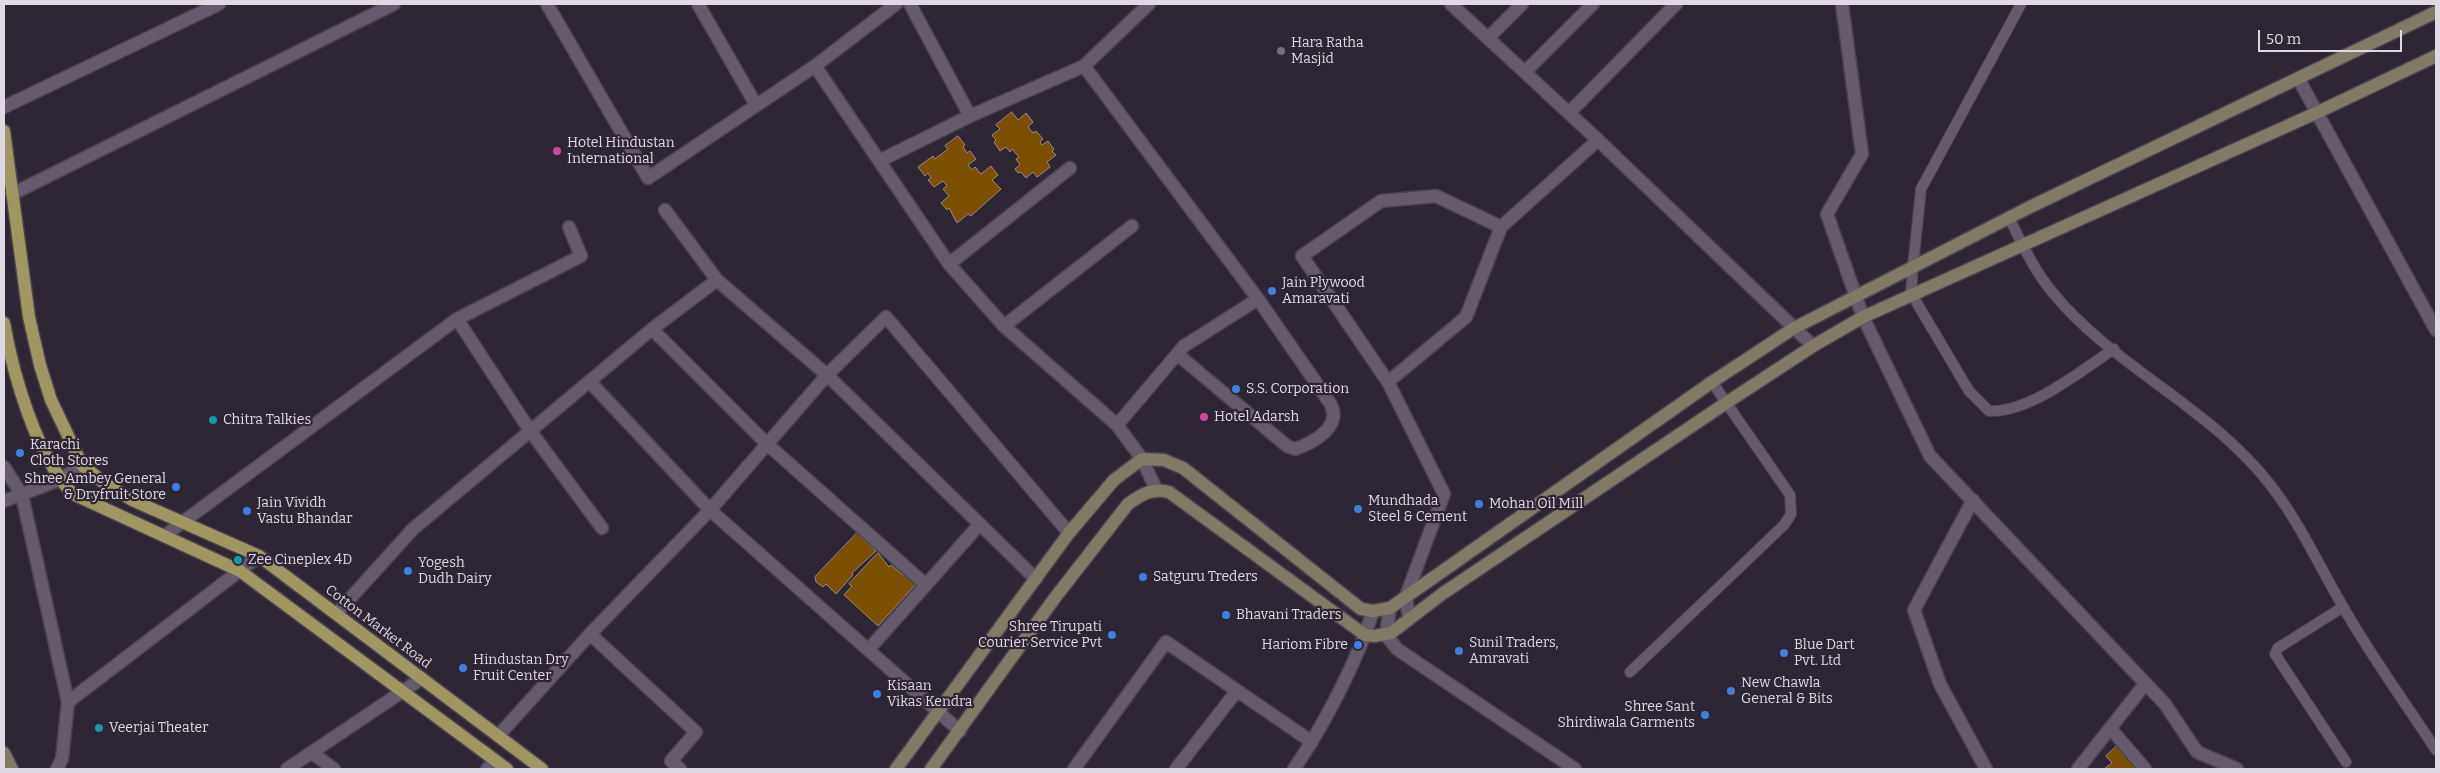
<!DOCTYPE html>
<html>
<head>
<meta charset="utf-8">
<style>
  body { margin:0 }
  #map { position:relative; width:2440px; height:773px; overflow:hidden; background:#2e2634; font-family:Bitter,serif }
  canvas { display:block }
  .frame { position:absolute; inset:0; border:5px solid #dfd9e3; pointer-events:none }
  .scale { position:absolute; left:2258px; top:30px; width:144px; height:22px; box-sizing:border-box; border:2px solid #dfd9e3; border-top:0; padding-left:6px; font-size:15px; line-height:18px; white-space:nowrap; color:#dfd9e3; -webkit-text-stroke:4px #2e2634; paint-order:stroke }
</style>
</head>
<body>
<div id="map">
<canvas width="2440" height="773"></canvas>
<div class="frame"></div>
<div class="scale">50 m</div>
</div>
<script>
const ctx = document.querySelector('canvas').getContext('2d');
ctx.lineJoin = 'round';
function fillPath(path, color) { ctx.fillStyle = color; ctx.fill(path, 'evenodd'); }
function stroke(path, color, width, dash) { ctx.strokeStyle = color; ctx.lineWidth = width; ctx.lineCap = dash ? 'butt' : 'round'; ctx.setLineDash(dash || []); ctx.stroke(path); }
function drawText(font, color, halo, rows, align = 'center') {
  ctx.font = font + ' Bitter,serif'; ctx.lineWidth = 4.5; ctx.setLineDash([]); ctx.textBaseline = 'middle'; ctx.strokeStyle = halo; ctx.fillStyle = color; for (const [text, x, y, turn = 0] of rows) {
    ctx.save(); ctx.translate(x, y); ctx.rotate((+turn || 0) * Math.PI / 180); ctx.textAlign = isNaN(turn) ? turn : align; if (halo) ctx.strokeText(text, 0, 0); ctx.fillText(text, 0, 0); ctx.restore();
  }
}
const building = new Path2D(`
  M1012 112 1018 120 1026 113 1033 122 1028 127 1033 133 1036 131 1043 139 1040 142 1042 145 1048 141 1054 149 1052 151 1056 155 1047 162 1050 167 1037 177 1033 172 1026 178 1021 172 1018 173 1015 169 1020 165 1016 159 1019 157 1012 149 1010 152 1006 147 1000 151 994 142 996 140 992 135 1000 129 996 125Z
  M958 136 965 145 963 147 967 153 970 151 976 159 968 165 972 170 975 167 981 174 991 166 998 175 992 180 1001 189 971 216 968 214 957 223 949 208 947 210 941 203 949 196 943 189 947 186 943 181 934 187 928 180 931 178 928 173 925 176 918 167 933 156 935 159 948 149 945 146Z
  M857 533 876 551 852 573 853 575 836 594 826 584 823 587 816 582 815 577Z
  M878 553 889 567 891 565 903 575 904 573 916 584 878 626 844 595 852 586 849 584Z
  M2117 746 2140 769H2104L2112 763 2106 756Z`);
fillPath(building, '#7d4f02');
stroke(building, '#9a8c7d', 1);
const lane = new Path2D(`
  M2021 4 1921 189 1913 266 1911 293 1969 391 1989 411C2030 413 2080 371 2114 349
  M2009 218C2022 243 2034 271 2053 293 2113 366 2209 407 2268 482 2298 519 2318 564 2342 605 2370 655 2405 702 2436 750
  M2343 607 2278 648 2275 654 2346 762
  M1630 672 1784 525 1791 514 1790 495 1712 382`);
const street = new Path2D(`
  M547 4 648 178 815 66 896 4
  M698 4 756 105
  M1149 4 1084 66 1258 299 1330 403C1343 426 1315 442 1295 449L1287 446 1177 354
  M1451 4 1598 140 1813 346
  M1842 4 1862 154 1827 214 1863 317 1930 456 2165 704 2197 752 2237 769
  M1488 38 1522 4
  M815 66 949 264 1004 326 1117 425 1142 459 1156 489
  M1525 72 1593 4
  M2298 78 2436 330
  M4 107 219 4
  M1569 113 1676 4
  M970 116 1084 66
  M879 161 970 116 910 4
  M12 194 394 4
  M665 210 717 280
  M949 264 1070 168
  M457 319 531 432 602 528
  M1004 326 1132 226
  M652 329 767 444 926 585
  M590 382 710 510 960 731
  M1388 382 1466 317 1501 227
  M1117 425 1184 346 1258 299
  M4 467 22 495 68 702 62 759 57 769
  M1973 500 1914 610 1940 684 1986 769
  M4 501 59 480 82 465
  M164 536 457 319 581 256 569 227
  M1390 608 1386 635 1397 649 1575 769
  M336 614 413 529 652 329 717 280 827 375 1036 579
  M1409 619 1406 596 1444 494 1388 382 1302 256 1381 201 1436 196 1501 227 1598 140
  M590 634 696 732 671 761 680 769
  M869 649 980 524
  M68 702 259 556
  M2111 729 2145 769
  M498 736 590 634 710 510 827 375 886 317 1069 533
  M312 753 334 769
  M287 769 421 679
  M487 769 495 761
  M1074 769 1166 642 1312 742
  M1176 769 1236 692
  M1294 769C1324 725 1357 662 1373 611
  M2078 769 2145 684`);
const secondary = new Path2D(`
  M4 753 12 769
  M896 769 1069 533 1114 480 1142 459 1164 460 1183 468 1361 609 1373 611 1390 608 1712 382 1794 328 2030 207 2436 12
  M931 769 1054 599 1128 504C1142 494 1152 488 1169 492L1365 635 1374 636 1391 633 1442 594 1726 403 1813 346 1863 317 2316 113 2436 56`);
const primary = new Path2D(`
  M4 131 29 317 40 365 51 400 82 465 103 482 132 500 259 556 542 769
  M4 323C13 374 36 456 73 494L240 571 507 769`);
stroke(lane, '#4a444f', 12);
stroke(street, '#4a444f', 15);
stroke(secondary, '#4a444f', 15);
stroke(primary, '#4a444f', 15);
stroke(lane, '#655b6c', 10);
stroke(street, '#655b6c', 12);
stroke(secondary, '#827966', 12);
stroke(primary, '#9f9661', 12);
for (const [x, y, r, color] of [
  [1281,51,5,"#6b7280"],
  [557,151,5,"#d1479c"],
  [1272,291,5,"#3f7fe0"],
  [1236,389,5,"#3f7fe0"],
  [1204,417,5,"#d1479c"],
  [213,420,5,"#0f9aa8"],
  [20,453,5,"#3f7fe0"],
  [176,487,5,"#3f7fe0"],
  [1479,504,5,"#3f7fe0"],
  [1358,509,5,"#3f7fe0"],
  [247,511,5,"#3f7fe0"],
  [238,560,5,"#0f9aa8"],
  [408,571,5,"#3f7fe0"],
  [1143,577,5,"#3f7fe0"],
  [1226,615,5,"#3f7fe0"],
  [1112,635,5,"#3f7fe0"],
  [1358,645,5,"#3f7fe0"],
  [1459,651,5,"#3f7fe0"],
  [1784,653,5,"#3f7fe0"],
  [463,668,5,"#3f7fe0"],
  [1731,691,5,"#3f7fe0"],
  [877,694,5,"#3f7fe0"],
  [1705,715,5,"#3f7fe0"],
  [99,728,5,"#0f9aa8"]
]) { const dot = new Path2D(); dot.arc(x, y, r, 0, 2 * Math.PI); ctx.fillStyle = color; ctx.fill(dot); stroke(dot, '#2e2634', 2); }
drawText('14px', '#dfd9e3', '#2e2634', [
  ["Hara Ratha",1291,43],
  ["Masjid",1291,59],
  ["Hotel Hindustan",567,143],
  ["International",567,159],
  ["Jain Plywood",1282,283],
  ["Amaravati",1282,299],
  ["S.S. Corporation",1246,389],
  ["Hotel Adarsh",1214,417],
  ["Chitra Talkies",223,420],
  ["Karachi",30,445],
  ["Cloth Stores",30,461],
  ["Shree Ambey General",166,479,"right"],
  ["& Dryfruit Store",166,495,"right"],
  ["Mundhada",1368,501],
  ["Steel & Cement",1368,517],
  ["Jain Vividh",257,503],
  ["Vastu Bhandar",257,519],
  ["Mohan Oil Mill",1489,504],
  ["Zee Cineplex 4D",248,560],
  ["Yogesh",418,563],
  ["Dudh Dairy",418,579],
  ["Satguru Treders",1153,577],
  ["Bhavani Traders",1236,615],
  ["Shree Tirupati",1102,627,"right"],
  ["Courier Service Pvt",1102,643,"right"],
  ["Sunil Traders,",1469,643],
  ["Amravati",1469,659],
  ["Hariom Fibre",1348,645,"right"],
  ["Blue Dart",1794,645],
  ["Pvt. Ltd",1794,661],
  ["Hindustan Dry",473,660],
  ["Fruit Center",473,676],
  ["New Chawla",1741,683],
  ["General & Bits",1741,699],
  ["Kisaan",887,686],
  ["Vikas Kendra",887,702],
  ["Shree Sant",1695,707,"right"],
  ["Shirdiwala Garments",1695,723,"right"],
  ["Veerjai Theater",109,728]
], 'left');
drawText('14px', '#dfd9e3', '#2e2634', [
  ["Cotton Market Road",378,627,37]
]);
</script>
</body>
</html>
